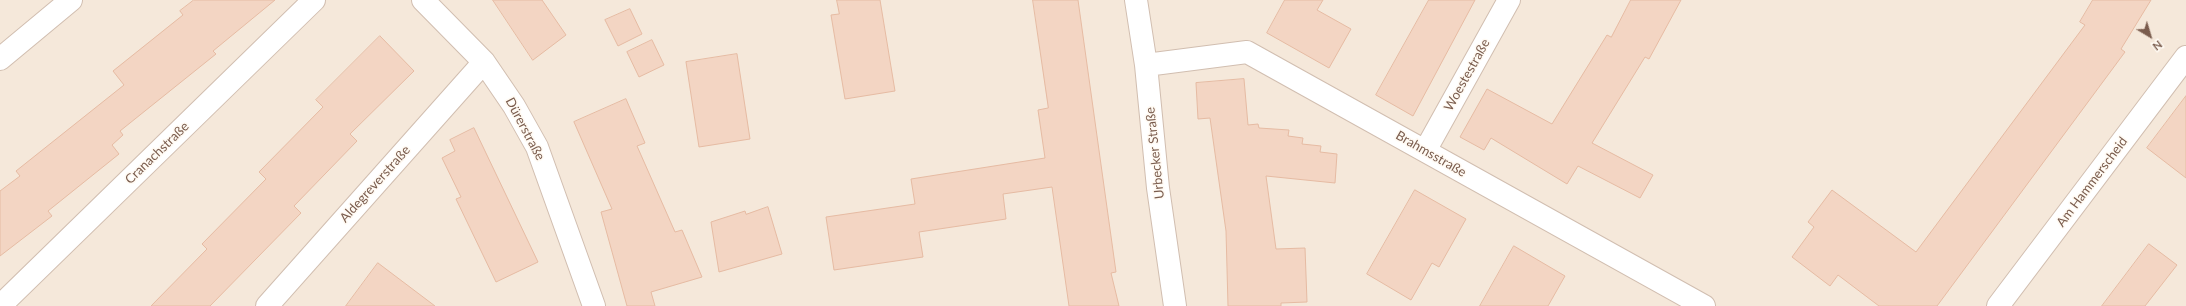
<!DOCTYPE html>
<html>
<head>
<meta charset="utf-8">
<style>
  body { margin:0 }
  #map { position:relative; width:2186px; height:306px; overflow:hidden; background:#fdf6ec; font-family:Lato,sans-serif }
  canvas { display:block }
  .north { position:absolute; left:2130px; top:16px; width:40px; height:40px; -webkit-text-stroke:3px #fffaf3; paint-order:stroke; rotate:142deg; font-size:11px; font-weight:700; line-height:16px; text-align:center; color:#7a5c4d }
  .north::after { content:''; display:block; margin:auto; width:14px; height:18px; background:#7a5c4d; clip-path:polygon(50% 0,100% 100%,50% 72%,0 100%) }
</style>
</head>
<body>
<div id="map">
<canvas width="2186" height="306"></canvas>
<div class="north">N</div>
</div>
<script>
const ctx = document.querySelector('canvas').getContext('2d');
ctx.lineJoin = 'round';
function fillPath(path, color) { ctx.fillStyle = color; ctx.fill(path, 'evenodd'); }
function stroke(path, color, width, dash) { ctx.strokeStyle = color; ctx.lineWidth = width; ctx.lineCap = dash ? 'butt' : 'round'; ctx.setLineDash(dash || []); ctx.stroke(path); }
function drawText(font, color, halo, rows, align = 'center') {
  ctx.font = font + ' Lato,sans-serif'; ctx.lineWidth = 3; ctx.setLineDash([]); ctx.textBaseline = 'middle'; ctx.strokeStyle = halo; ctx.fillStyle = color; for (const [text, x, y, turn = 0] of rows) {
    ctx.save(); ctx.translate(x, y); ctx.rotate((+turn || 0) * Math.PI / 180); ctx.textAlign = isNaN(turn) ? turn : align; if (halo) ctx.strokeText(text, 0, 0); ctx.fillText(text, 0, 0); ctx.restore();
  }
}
fillPath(new Path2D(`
  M0 0H2186V306H0Z`), '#f5e8da');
const building = new Path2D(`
  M194 0H275L213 51 216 54 120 131 123 135 112 145 119 154 48 211 52 216 0 256V191L20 176 16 171 124 85 113 71 183 15 180 11Z
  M493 0H542L566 35 533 60Z
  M837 0H880L895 91 845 99 831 15 839 14Z
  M1033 0H1078L1116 272 1111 273 1119 306H1069L1052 187 1003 194 1006 219 919 232 923 257 834 270 826 217 915 204 911 179 1045 158 1038 110 1048 108Z
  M1285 0H1323L1317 10 1351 29 1329 68 1267 33Z
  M1429 0H1475L1413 116 1376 95Z
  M1631 0H1681L1649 59 1645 57 1592 143 1653 175 1640 198 1578 166 1567 184 1491 138 1484 150 1460 137 1487 89 1552 124 1607 35 1611 37Z
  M2093 0H2151L2121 49 2125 52 1937 306H1879L1838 275 1830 286 1792 257 1814 227 1808 222 1832 190 1916 252 2085 25 2080 22Z
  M630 9 642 34 618 46 605 20Z
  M380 36 414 71 350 134 357 141 294 206 301 213 210 306H151L207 249 202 244 266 179 259 172 323 107 316 100Z
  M652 40 664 65 639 77 627 52Z
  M737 54 750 139 699 147 686 62Z
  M1244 79 1248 125 1258 124 1259 128 1289 130 1288 136 1303 138 1302 144 1321 146 1320 152 1337 154 1335 183 1266 176 1276 249 1305 248 1307 302 1281 303V306H1228L1226 231 1210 118 1198 119 1196 83Z
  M2186 96V178L2147 148Z
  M626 99 645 143 637 146 675 232 682 230 702 277 651 292 655 306H627L601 212 612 209 574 122Z
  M474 128 538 262 496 282 456 199 461 197 442 158 455 151 450 140Z
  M1415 190 1466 219 1439 267 1432 263 1411 300 1367 274Z
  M768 207 782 254 719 272 711 222 745 211 746 214Z
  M2149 244 2177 265 2145 306H2102Z
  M1514 246 1565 276 1548 306H1480Z
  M378 263 435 306H346Z`);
fillPath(building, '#f3d5c3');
stroke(building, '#e6bba3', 1);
const street = new Path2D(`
  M423 0 484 62 514 106 537 147 594 306
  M1136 0 1146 65 1158 188 1175 306
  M0 59 71 0
  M1146 65 1247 52 1704 306
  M1425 151 1509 0
  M0 306 314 0
  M267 306 484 62
  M1998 306 2186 57`);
stroke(street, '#d1beb0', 24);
stroke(street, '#fff', 22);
drawText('13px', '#7a5c4d', '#fffaf3', [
  ["Woestestraße",1467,75,-61],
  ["Dürerstraße",525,129,62],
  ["Cranachstraße",157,153,-44],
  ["Urbecker Straße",1155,153,-96],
  ["Brahmsstraße",1431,154,30],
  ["Am Hammerscheid",2092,182,-53],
  ["Aldegreverstraße",375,184,-48]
]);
</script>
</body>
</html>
